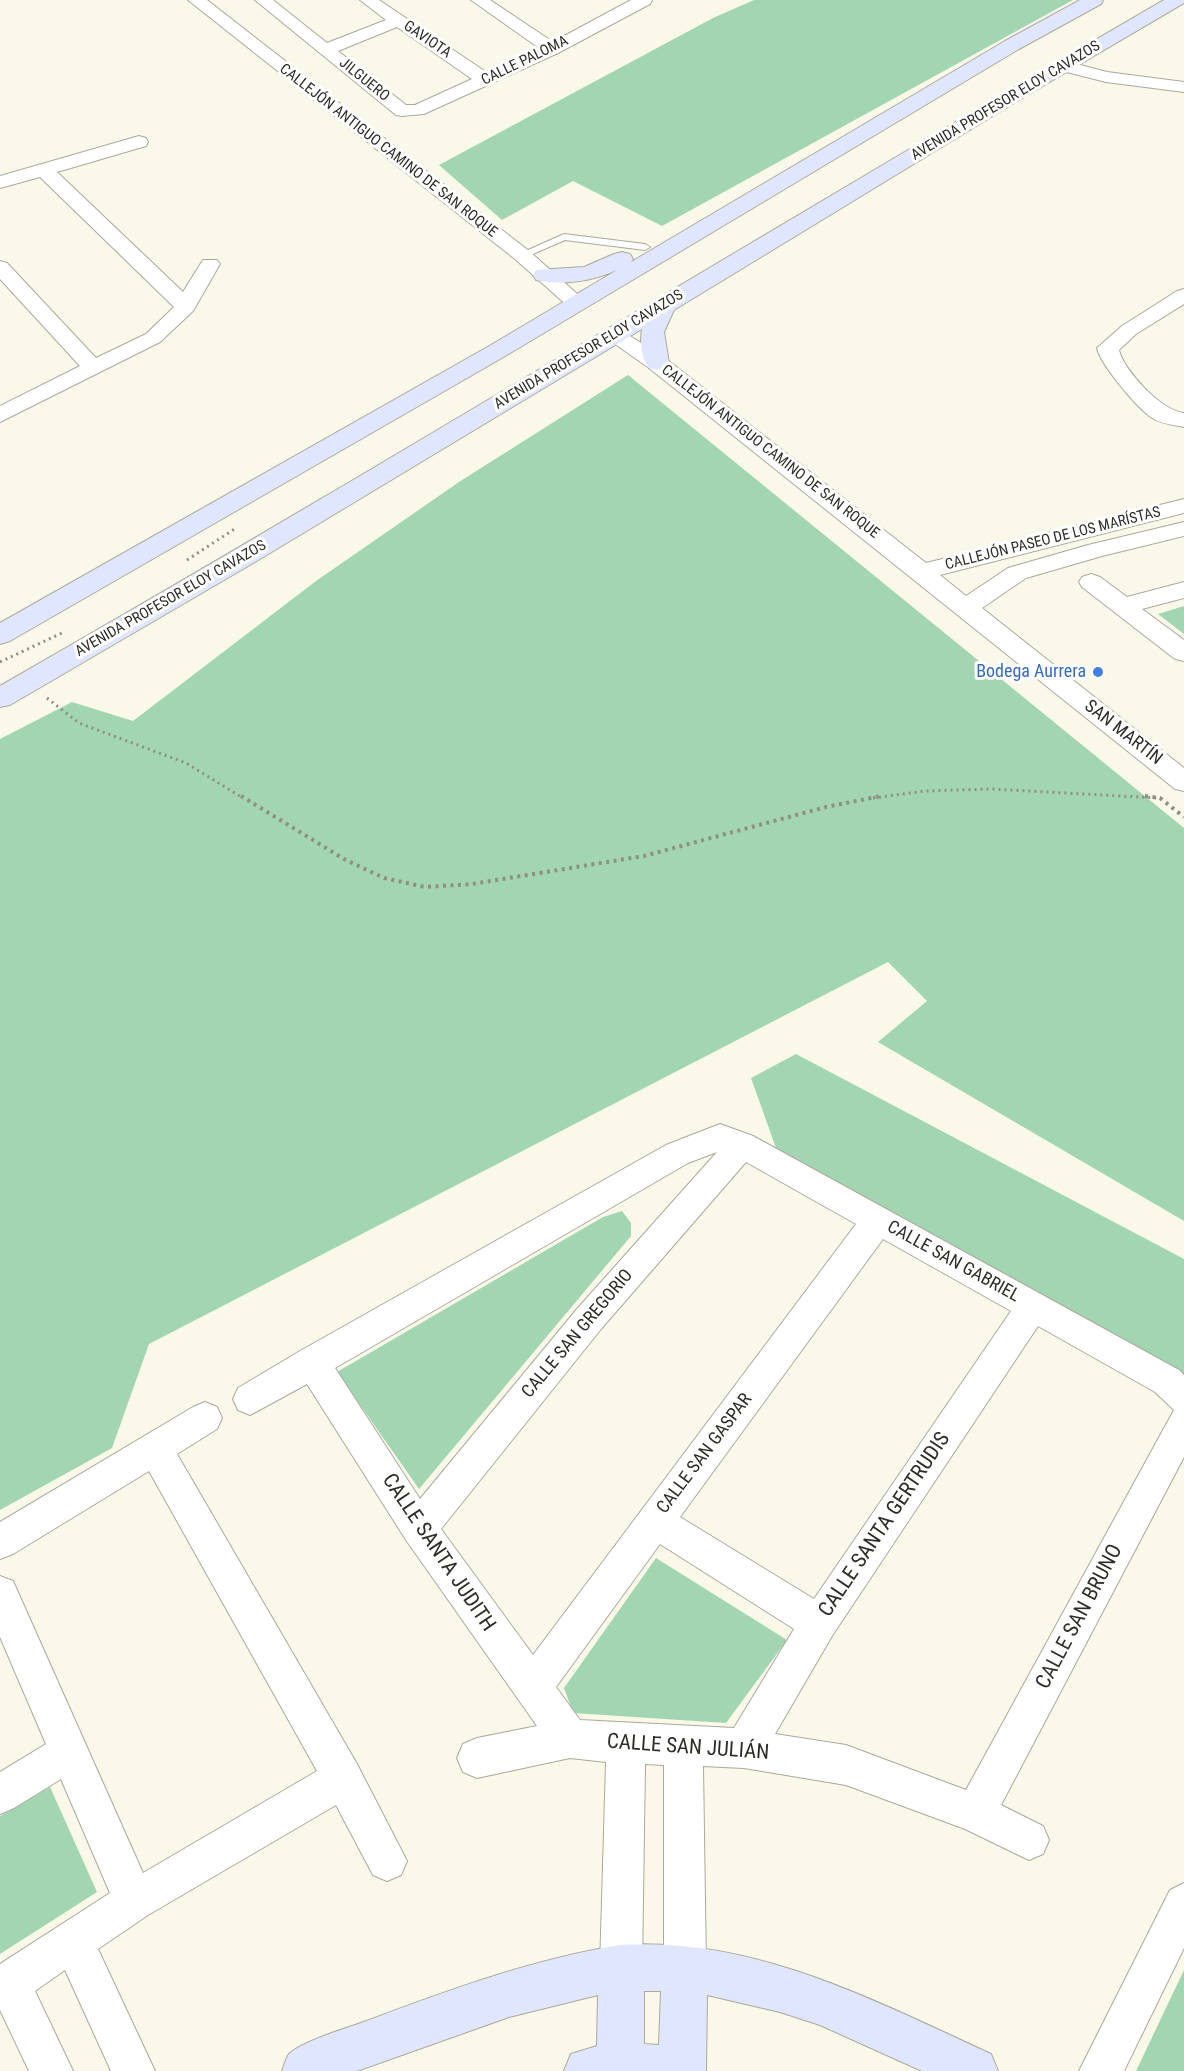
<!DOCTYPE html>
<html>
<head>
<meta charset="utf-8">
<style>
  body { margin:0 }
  canvas { display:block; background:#faf8e9 }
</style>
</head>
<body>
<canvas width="1184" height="2071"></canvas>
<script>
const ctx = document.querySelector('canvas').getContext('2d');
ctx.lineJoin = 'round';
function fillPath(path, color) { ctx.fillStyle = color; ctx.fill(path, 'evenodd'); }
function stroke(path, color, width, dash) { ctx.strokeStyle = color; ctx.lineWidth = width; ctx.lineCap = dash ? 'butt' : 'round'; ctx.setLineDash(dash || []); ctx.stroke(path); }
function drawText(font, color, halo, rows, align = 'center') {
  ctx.font = font + ' "Roboto Condensed",sans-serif'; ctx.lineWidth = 6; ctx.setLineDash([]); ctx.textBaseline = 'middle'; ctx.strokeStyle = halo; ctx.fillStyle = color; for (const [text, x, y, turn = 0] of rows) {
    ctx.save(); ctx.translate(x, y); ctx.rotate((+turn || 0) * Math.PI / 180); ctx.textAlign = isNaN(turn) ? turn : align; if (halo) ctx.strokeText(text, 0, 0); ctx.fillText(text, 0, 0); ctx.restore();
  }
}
fillPath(new Path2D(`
  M754 0H1073L662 226 573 181 502 220 439 165 713 18Z
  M628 375 1184 828V1221L878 1042 927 1001 888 962 149 1344 112 1448 0 1510V739L72 702 133 721 316 581 459 482Z
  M1184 606V634L1158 614Z
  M796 1054 1184 1259V1376L777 1151 751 1078Z
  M622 1211 631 1223V1236L419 1489 337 1372 603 1217Z
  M656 1558 787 1640 726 1723 573 1713 564 1688Z
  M50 1787 97 1892 0 1954V1816Z
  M1184 1970V2071H1136Z`), '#a2d6b2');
const lane = new Path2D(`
  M564 234 645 244 650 247 645 250 565 240 526 257 517 255Z`);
const street = new Path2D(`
  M188 0H207L529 251 584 300 587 304 584 308 577 310 570 308 515 259Z
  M255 0H273L327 43 386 20 360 0H379L486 72 539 48 471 0H490L553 42 631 0H652L650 4 558 53 424 114 402 116 396 115ZM397 27 472 79 415 105H406L338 51Z
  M1065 61 1107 72 1184 82V92L1106 82 1059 70 1056 66 1059 62Z
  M139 136 146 138 148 142 146 146 57 172 183 292 203 260H217L220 264 193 311 160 342 0 422V406L80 366 0 279V261L7 263 96 358 146 334 174 307 40 177 0 188V176Z
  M1184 289V304L1136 334 1119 350C1124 371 1162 411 1184 413V427C1173 425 1162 424 1152 418 1138 409 1100 364 1097 348L1122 326 1177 291Z
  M615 329 622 331 665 358 926 563 1184 499V513L940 575 966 596 1008 568 1088 545 1184 522V536L1102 556 1026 578 982 608 1184 768V791L1175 789 649 368 608 339 604 335 608 331Z
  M1091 574 1100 577 1127 597 1184 582V598L1142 609 1184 640V661L1175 659 1082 587 1079 582 1082 577Z
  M720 1124 753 1136 1179 1370 1184 1375V1457L1001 1805 1043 1826 1049 1840 1043 1854 1029 1860 965 1829 846 1785 744 1768 703 1766 706 1968 700 1983 685 1989 670 1983 664 1968V1765L645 1764 642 1968 636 1983 621 1989 606 1983 600 1968 606 1762 570 1758 477 1778 463 1772 457 1758 463 1744 477 1738 537 1726 406 1540 307 1384 250 1415 238 1410 233 1399 238 1388 300 1351 666 1145ZM717 1152 577 1309 420 1499 335 1368 688 1163ZM746 1162 856 1224 533 1655 441 1529 601 1329ZM883 1239 1011 1311 814 1599 680 1517ZM1038 1326 1155 1392 1174 1410 966 1790 846 1745 775 1734 832 1636ZM660 1544 794 1629 734 1728 580 1720 556 1687Z
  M205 1402 217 1407 222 1418 217 1429 177 1454 357 1764 407 1861 401 1875 387 1881 373 1875 336 1805 148 1915 98 1949 155 2071H111L65 1970 35 1991 73 2071H29L0 2010V1964L110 1893 61 1779 14 1808 0 1814V1772L46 1744 0 1637V1576L13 1581 143 1873 317 1771 149 1471 13 1554 0 1559V1522L193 1407Z
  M1184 1883V1948L1124 2071H1079L1170 1890Z`);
const secondary = new Path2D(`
  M1080 0H1103L1101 4 1019 49 507 355 10 641 0 644V623L491 345 617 270C593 281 562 286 536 280L533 275 536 270 584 267 614 254 622 252 630 254 633 259 631 262 1005 41Z
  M1164 0H1184V3L1019 100 674 310 664 332 669 363 665 368 657 370 649 368C641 357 640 342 642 329L255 562 10 705 0 707V686C391 462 774 226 1164 0Z
  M620 1945C751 1936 874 2000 991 2054L998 2071H922L820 2025 780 2012 707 1995 706 2071H564L571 2054 597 2046 598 1995 509 2017 357 2071H282C284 2066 286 2058 289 2054 301 2042 344 2029 361 2023 446 1991 530 1960 620 1945ZM644 1991H661L659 2045 644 2044Z`);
stroke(lane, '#aba99b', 2);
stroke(street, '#aba99b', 2);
stroke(secondary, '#aba99b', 2);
stroke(new Path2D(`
  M187 560 236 528
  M0 662 64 632
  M47 698 79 723 186 763 243 798
  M873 798 925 791 991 789 1158 798`), '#918f85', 3, [2, 4]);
stroke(new Path2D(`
  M241 796 344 859 384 878 425 887 472 884 644 856 826 807 881 796
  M1145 796 1160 798 1184 817`), '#918f85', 4, [3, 4.5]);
fillPath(lane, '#fff');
fillPath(street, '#fff');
fillPath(secondary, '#dfe6fe');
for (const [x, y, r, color] of [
  [1098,672,6,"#3f7fe0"]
]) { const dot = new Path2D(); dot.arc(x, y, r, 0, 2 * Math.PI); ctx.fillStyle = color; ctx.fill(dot); stroke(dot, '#fff', 2); }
drawText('15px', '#2e2d28', '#fff', [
  ["GAVIOTA",427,40,34],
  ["CALLE PALOMA",525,61,-26],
  ["JILGUERO",364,80,39],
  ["AVENIDA PROFESOR ELOY CAVAZOS",1006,101,-31],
  ["CALLEJÓN ANTIGUO CAMINO DE SAN ROQUE",388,151,38],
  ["AVENIDA PROFESOR ELOY CAVAZOS",589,350,-31],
  ["CALLEJÓN ANTIGUO CAMINO DE SAN ROQUE",770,452,38],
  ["CALLEJÓN PASEO DE LOS MARÍSTAS",1053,539,-14],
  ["AVENIDA PROFESOR ELOY CAVAZOS",171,599,-30]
]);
drawText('18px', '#366cbe', '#fff', [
  ["Bodega Aurrera",1086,672]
], 'right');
drawText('18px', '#2e2d28', '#fff', [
  ["SAN MARTÍN",1123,733,38],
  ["CALLE SAN GABRIEL",953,1262,29],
  ["CALLE SAN GREGORIO",578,1334,-50],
  ["CALLE SAN GASPAR",705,1454,-53]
]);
drawText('21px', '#2e2d28', '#fff', [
  ["CALLE SANTA GERTRUDIS",885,1525,-56],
  ["CALLE SANTA JUDITH",438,1553,56],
  ["CALLE SAN BRUNO",1080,1617,-62],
  ["CALLE SAN JULIÁN",688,1748,4]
]);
</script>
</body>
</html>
